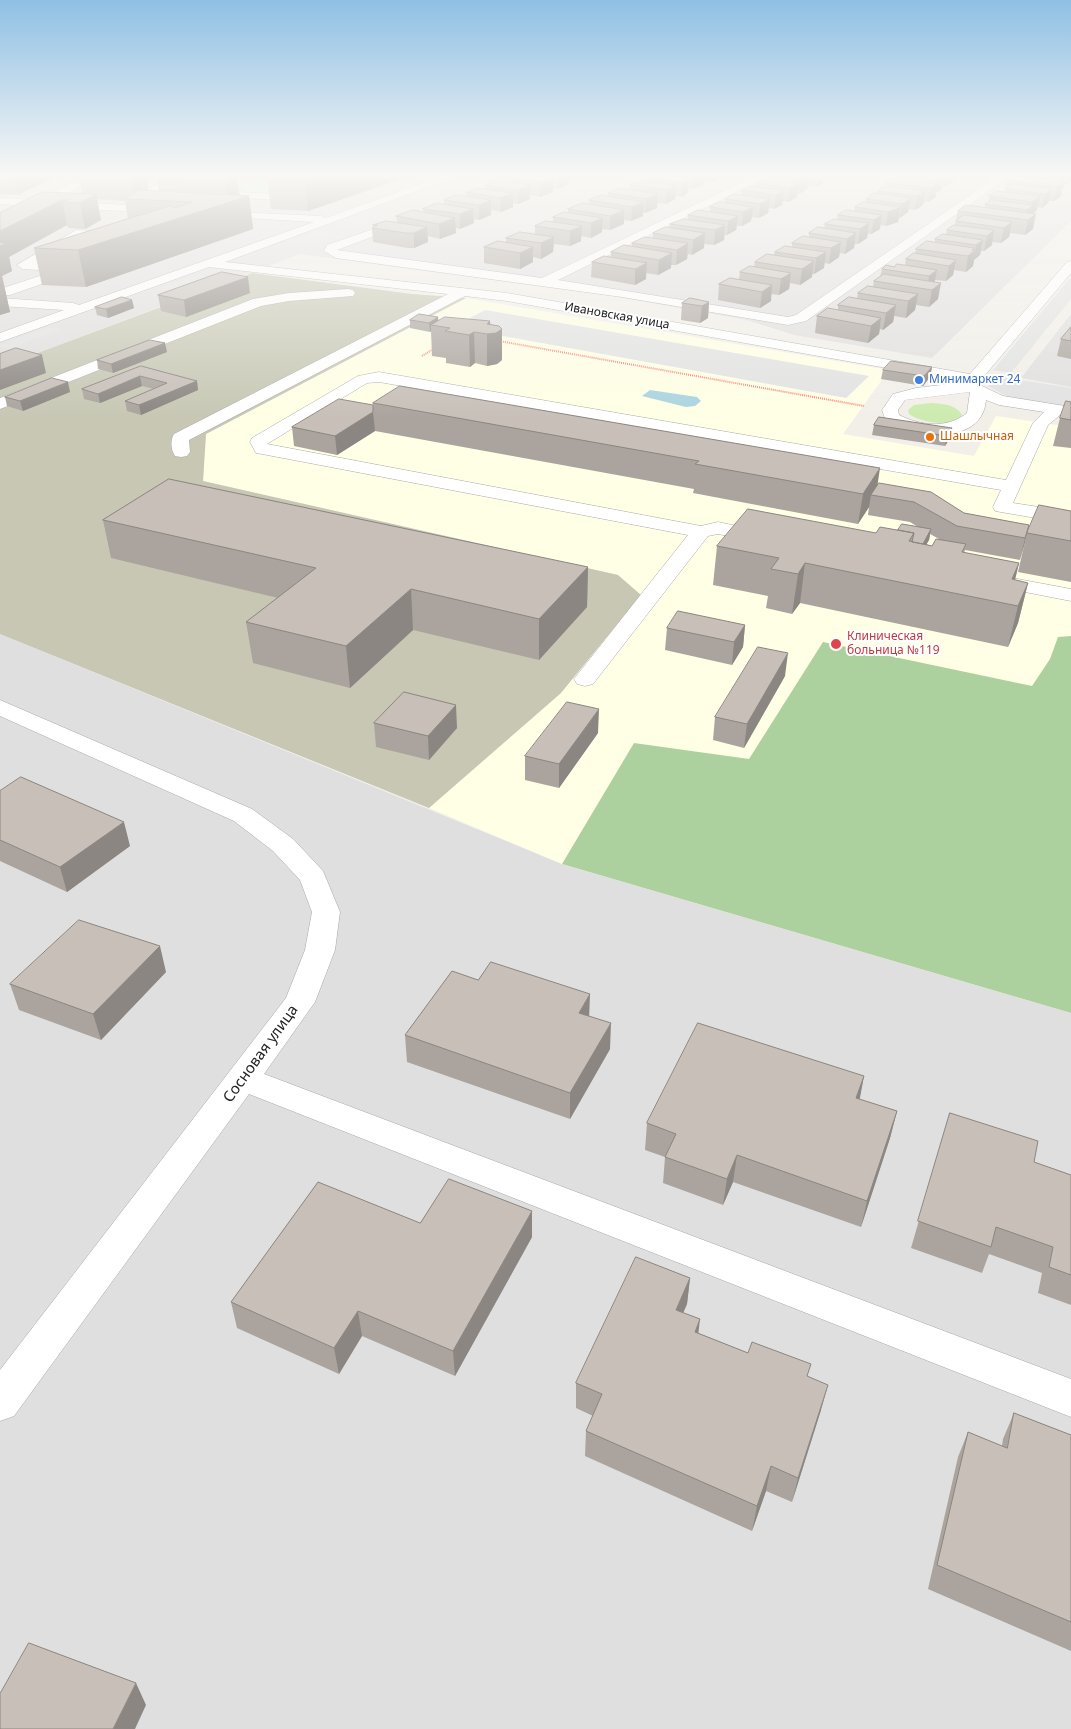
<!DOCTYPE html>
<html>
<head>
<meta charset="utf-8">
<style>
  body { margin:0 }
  canvas { display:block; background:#f2efe9 }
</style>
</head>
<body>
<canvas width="1071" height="1729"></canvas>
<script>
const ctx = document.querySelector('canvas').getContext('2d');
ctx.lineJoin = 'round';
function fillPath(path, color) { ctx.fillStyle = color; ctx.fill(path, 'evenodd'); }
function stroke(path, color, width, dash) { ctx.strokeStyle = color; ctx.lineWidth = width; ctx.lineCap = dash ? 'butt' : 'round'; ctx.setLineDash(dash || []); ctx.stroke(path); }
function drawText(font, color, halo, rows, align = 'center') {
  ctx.font = font + ' "Noto Sans",sans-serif'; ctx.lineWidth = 4; ctx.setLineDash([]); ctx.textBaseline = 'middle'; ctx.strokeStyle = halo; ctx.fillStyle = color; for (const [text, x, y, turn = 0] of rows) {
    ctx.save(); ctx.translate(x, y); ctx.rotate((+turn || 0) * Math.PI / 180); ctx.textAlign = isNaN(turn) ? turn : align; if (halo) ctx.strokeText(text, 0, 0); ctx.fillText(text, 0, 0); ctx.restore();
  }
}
fillPath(new Path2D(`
  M0 176H1051L1071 179V221L932 358 794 335 747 320 612 296 300 254 0 367Z
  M1071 314V387L1021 378Z
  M0 634 562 864 1071 1013V1729H0Z`), '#e0dfdf');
fillPath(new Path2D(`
  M466 298 889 370 843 434 974 456 996 416 1071 427V1013L562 864 429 808 561 693 618 575 203 481 206 434Z`), '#ffffe5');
fillPath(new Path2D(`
  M252 273 412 294 466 298 206 434 203 481 618 575 641 595 561 693 429 808 0 634V367Z`), '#c7c7b4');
fillPath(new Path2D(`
  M931 403C942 404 956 404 962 415 954 429 920 422 909 414L908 410 914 405Z`), '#cdebb0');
fillPath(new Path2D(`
  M1071 636V1013L562 864 634 743 749 759 823 642 1032 686 1050 659 1058 637Z`), '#add19e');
fillPath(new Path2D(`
  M257 180 291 186 270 193 239 192Z`), '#c8facc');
fillPath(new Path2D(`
  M326 229 337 231 300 244 289 242Z
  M198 274 209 277 170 291 158 289Z
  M1071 277V299L1011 373 993 370Z
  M485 310 869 376 846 398 453 327Z
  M51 326 63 329 9 349 0 347V345Z
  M996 376 1071 388V408L1012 399 988 386Z`), '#e2e2e2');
fillPath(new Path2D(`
  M650 390 697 397 701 401 695 406 686 407 642 396Z`), '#aad3df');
const minor = new Path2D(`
  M86 176H100L55 201 163 207 169 210 163 213 44 207 0 228V220L29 206 0 204V198L40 200Z
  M170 176H183L165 188 294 195 299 198C295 203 284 206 278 204V200L149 193 148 191 149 189Z
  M442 176H458L225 262 507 293 970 374 1067 262 1071 261V273L981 380 980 385 1003 396 1071 407V417L1060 415 1048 425 1013 503 1071 512V524L995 511 993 507 1001 490 379 382 367 383 267 444 701 526 718 522 774 534 777 538 774 542 767 544 718 534 708 536 593 684 585 686 577 684 574 679 688 535 262 454 256 453 250 442 252 438 358 376 379 372 1006 480 1033 423 1044 412 999 405 986 400C982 447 915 436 886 421L882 410 893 394 916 388 966 382 507 301 465 296 189 440 190 452 187 456 181 457 175 456C171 450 170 440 174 434L448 294 209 267 0 342V333L64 310 0 306V298L73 303 79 305 314 222 214 216 208 213 210 211 321 216 326 218ZM970 392 967 413C947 429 921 426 899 415L898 410 905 400Z
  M755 176H769L558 280 788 317 796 315 998 176H1010L806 321 788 325 622 297 336 258 324 251 327 245 408 217 414 220 412 222 337 250 542 278Z
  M76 230 117 232 123 236 117 240 78 238 37 262 75 264 81 268 79 271 10 295H0V289L55 271 23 269 17 265Z
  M348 289 353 290 355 293 353 296 289 301 261 306 0 409V398L253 299 289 293Z
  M991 574 1071 589V601L984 584 981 580 984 576Z
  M0 700 252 809 293 839 323 871 340 912 335 950 315 1002 264 1074 1071 1379V1417L249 1094 14 1416 0 1421V1370L286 998 305 950 312 912 300 880 273 851 234 821 0 716Z`);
stroke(minor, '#a9a9a9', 1);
stroke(new Path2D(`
  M499 341 864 406
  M422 356 435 348`), '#fa8072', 2, [1, 1]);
fillPath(minor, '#fff');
fillPath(new Path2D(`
  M0 176H56L18 195 0 194Z
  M79 176H157L147 182 148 191H159L157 178 160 176H237L240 196H249L253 229 86 287 42 285 34 248 128 219 125 201 97 199 101 220 85 229 68 228 67 225 9 257 12 271 2 276 10 312 0 315V213L82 194Z
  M269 176H409L308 211 271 209 267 177Z
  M504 176H587V177L577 181 569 180V184L558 189 553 188V192L540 197 530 195V199L518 204 513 203V207L501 212 491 210V215L479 220 473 219 474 223 460 229 456 228V233L440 239 428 236V242L414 248H407L373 242 372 228 374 227 373 225 397 222 396 216 424 212 423 209 444 204V200L466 197V192L485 189V185L502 181 501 177Z
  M653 176H722V177L712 182 704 181V185L691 189 689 188 688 192 682 197 676 196 675 199 666 204 657 203V208L645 213 643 212V216L631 221 624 220V224L610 230 602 229V232L591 238 581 236V241L570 246 554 244 553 252 541 259 533 257V262L520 269 484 263V247L506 243V238L535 234V226L553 222V217L568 213V209L589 204V200L608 196V193L630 189V185L648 182V178Z
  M767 176H835L829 180 823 179V183L816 187 808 186 807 189 799 194 798 193 797 197 788 202 783 201 782 205 774 209 769 208 768 213 759 218 752 217 751 221 742 226H737L736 230 727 235H725L724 240 714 245 704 244V248L692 255 688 254 687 259 676 265H671V268L658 275 646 273V279L635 285 591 277 592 262 611 257V252L632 246V243L653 238V233L669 228 670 224 688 219V215L710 212V207L724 203 725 199 741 195V190L755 187 756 183 766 179Z
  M903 176H963L959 179H954L953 182 946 186H943L942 189 936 193V197L928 202H924L923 205 915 210 909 209 908 212 899 218 898 222 886 226 880 225V229L871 234H868L867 238 858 244H855L854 248 845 254 840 253 839 257 829 264 824 263V268L814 274H812V277L800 285 790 283 789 289 779 295 771 294V301L760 308 718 300 719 284 739 279 740 272 754 267 755 262 774 255 775 252 792 247V243L809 237V233L824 228 825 224 837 219 838 215 854 211 855 207 865 202 866 199 877 194 878 191 886 186V183L902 179Z
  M1023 176H1071V181L1067 185 1065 184 1064 187 1062 189 1061 196 1054 201H1049L1048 203 1042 208 1037 207V210L1032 214 1033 229 1025 235 1010 233 1009 237 1001 243 992 242V245L984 251H981L980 255 974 260 973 266 966 272 954 270 953 275 946 281 935 280V282L938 299 929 307 916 305 915 310 906 318 894 316 893 322 883 330 880 329 879 334 868 343 815 333 817 316 838 310V305L857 299 858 293 873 286 874 281 880 277 882 269 905 265 906 259 915 254 916 249 935 242V239L946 234 947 230 955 225 958 211 985 207V204L988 203 989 196 1005 192 1007 181 1023 177Z
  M250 293 186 317 161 311 158 295Z
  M132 300 134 308 108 318 97 315 95 307Z
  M709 302 708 318 700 323 681 320 682 303Z
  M410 320 490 321V324L502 360 497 364 487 366 475 363 470 367 446 363V358L432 356 431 331 430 332 410 328Z
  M1071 327V359L1057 356 1061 339Z
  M167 352 113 373 98 369 97 360Z
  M141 366 197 381 198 390 141 415 127 411 125 401 154 389 142 386 100 403 84 399 82 389Z
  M932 367 930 377 923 386 881 379 883 370Z
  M70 392 23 411 7 406 5 397Z
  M1071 402V448L1053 446 1060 418Z
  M373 403 877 485 964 513 1029 525 1020 560 965 550 964 553 1019 563 1015 580 1028 583 1018 623 1008 647 800 603 792 614 766 608 768 596 713 585 717 546 876 533 918 527 910 522 868 515 869 507 858 524 693 493 694 489 375 431 337 455 294 446 292 427 373 405ZM930 534 939 539 932 546 926 544 929 540Z
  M874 425 952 428 950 438 945 446 872 435Z
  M1071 511V582L1018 572 1027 533Z
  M103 520 588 567 587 607 539 660 413 630 350 688 253 663 246 622 278 598 111 558Z
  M745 625 743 647 732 665 665 650 667 628Z
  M785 676 744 748 713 740 715 717Z
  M374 723 457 728 429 760 376 747Z
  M598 733 559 788 525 780V756Z
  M0 791 130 846 67 892 0 861Z
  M166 972 101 1040 19 1010 10 984Z
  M589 1016 610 1049 570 1119 407 1062 405 1035Z
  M864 1076 859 1099 897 1111 890 1138 861 1227 733 1182 723 1205 663 1183 665 1157 645 1150 647 1123Z
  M950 1113 1034 1162 1071 1175V1305L1038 1293 1042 1273 989 1254 982 1273 911 1248Z
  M420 1223 532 1237 455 1376 362 1336 339 1374 237 1328 231 1302Z
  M690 1278 687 1304 683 1313 698 1333 808 1377 821 1410 792 1502 766 1491 752 1531 585 1456 586 1431 593 1416 576 1408V1383Z
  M1014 1413 1071 1435V1651L928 1589 958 1457 968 1432 1002 1446 1003 1439Z`), '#aba49e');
fillPath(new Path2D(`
  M14 176H56L18 195Z
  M131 176H157L147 182 149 194 134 199Z
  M233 176H237L240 199 249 196 253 229 86 287 78 250 228 203 225 181Z
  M313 176H409L308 211 305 179Z
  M558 176H569V184L558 189Z
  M577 176H587V177L577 181Z
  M692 176H705L704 185 691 189Z
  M712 176H722V177L712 182Z
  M808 176H809L807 189 799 194 800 180Z
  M817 176H824L823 183 816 187Z
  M829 176H835L829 180Z
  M943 176H945L942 189 936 193V197L928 202 930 188 936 184 937 180Z
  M948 176H954L953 182 946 186Z
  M1064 176H1067L1064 187 1062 189 1061 196 1054 201 1057 187 1060 185 1061 179Z
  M1069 176H1071V181L1067 185Z
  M553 178V192L540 197V183Z
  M689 178 688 192 682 197V183Z
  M799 183 797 197 788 202 790 188Z
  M530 185V199L518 204V190Z
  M676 186 675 199 666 204V190Z
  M1051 189 1048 203 1042 208 1045 194Z
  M784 191 782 205 774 209 776 195Z
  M925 191 923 205 915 210 917 196Z
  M513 193V207L501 212 500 198Z
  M96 194 101 220 85 229 80 203Z
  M658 194 657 208 645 213 646 199Z
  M1040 196 1037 210 1031 215 1036 214 1033 229 1025 235 1028 220H1025L1027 210 1031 206 1032 202Z
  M911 198 908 212 900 218 902 204Z
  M770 199 768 213 759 218 760 204Z
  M62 200 67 225 9 257 12 271 2 276 10 312 0 315V231Z
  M491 200V215L479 220V205Z
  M644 202 643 216 631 221 632 207Z
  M753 207 751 221 742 226 743 212Z
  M901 207 898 222 886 226 888 212Z
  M473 209 474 223 460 229V214Z
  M624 210V224L610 230V216Z
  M882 215 880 229 871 234 874 220Z
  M738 216 736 230 727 235 728 221Z
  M455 218 456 233 440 239 439 224Z
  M603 218 602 232 591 238V223Z
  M1012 222 1009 237 1001 243 1004 228Z
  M869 223 867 238 858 244 860 229Z
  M725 225 724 240 714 245 715 230Z
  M582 226 581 241 570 246V231Z
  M427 227 428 242 414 248V233Z
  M994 230 992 245 984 251 987 236Z
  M705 233 704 248 692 255 693 240Z
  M856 233 854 248 845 254 847 239Z
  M554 237 553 252 541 259V243Z
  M983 240 980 255 974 260 973 266 966 272 968 256 972 250 974 248V252L975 251 976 245Z
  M841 242 839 257 829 264 831 248Z
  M688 243 687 259 676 265 677 250Z
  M533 247V262L520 269V253Z
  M826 252 824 268 814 274 816 258Z
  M672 253 671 268 658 275 659 260Z
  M956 260 953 275 946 281 949 266Z
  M814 261 812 277 800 285 802 269Z
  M647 263 646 279 635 285V269Z
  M937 270 934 286 927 290 929 276Z
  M791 273 789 289 779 295 781 279Z
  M248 277 250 293 186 317 184 300Z
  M941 283 938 299 929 307 932 290Z
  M772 285 771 301 760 308 762 292Z
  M918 294 915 310 906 318 908 301Z
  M132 300 134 308 108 318 106 309Z
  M709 302 708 318 700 323 702 306Z
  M896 305 893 322 883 330 886 313Z
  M438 317 439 326 431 325V331L430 332 429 323Z
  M881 318 879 334 868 343 871 326Z
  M490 321 491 333 502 329V360L497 364 487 366V324Z
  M474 332 475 363 470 367 469 335Z
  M165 343 167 352 113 373 111 364Z
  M42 355 46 373 0 390V370Z
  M932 367 930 377 923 386 924 376Z
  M140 376 142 386 100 403 98 394Z
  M197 381 198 390 141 415 139 405Z
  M68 382 70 392 23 411 20 401Z
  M373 412 375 431 337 455 335 436Z
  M952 428 950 438 945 446 947 436Z
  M880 468 876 495H871L869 507 858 524 863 494Z
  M1029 525 1024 546 1020 560 1025 538Z
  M931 529 929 540 916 563 918 552Z
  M805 563 800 603 792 614 798 574Z
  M1019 563 1009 603 1012 579Z
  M588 567 587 607 539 660V619Z
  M1028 583 1018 623 1008 647 1018 606Z
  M411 589 413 630 350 688 346 646Z
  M745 625 743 647 732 665 734 642Z
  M788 653 785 676 744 748 747 724Z
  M456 705 457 728 429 760 428 736Z
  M599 709 598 733 559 788V764Z
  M124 822 130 846 67 892 60 867Z
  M160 946 166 972 101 1040 93 1014Z
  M590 994 589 1020 579 1013Z
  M611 1023 610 1049 570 1119V1093Z
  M864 1076 859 1103 856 1098Z
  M897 1111 890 1138 861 1227 867 1201Z
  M737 1155 733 1182 723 1205 727 1179Z
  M532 1211V1237L455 1376 453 1351Z
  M690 1278 687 1304 673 1336 676 1310Z
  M358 1311 362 1336 339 1374 334 1348Z
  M700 1319 697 1345 695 1332Z
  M828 1385 821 1410 792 1502 798 1478Z
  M771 1466 766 1491 752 1531 757 1506Z
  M136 1683 146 1705 135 1729H113Z`), '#8b8681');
const building = new Path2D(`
  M160 176H233L225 181 157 178Z
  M269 176H313L305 179 267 177Z
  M504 176H541L553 178 540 183 501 177Z
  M653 176H675L689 178 682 183 648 178Z
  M773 176H808L800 180Z
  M908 176H943L937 180Z
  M1014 176H1016L1064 182 1057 187 1007 181Z
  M1043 176H1064L1061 179Z
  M894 178 938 183 930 188 886 183Z
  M765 179 799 183 790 188 756 183Z
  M497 180 530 185 518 190 485 185Z
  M640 181 676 186 666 190 630 185Z
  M1012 184 1051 189 1045 194 1005 189Z
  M750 186 784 191 776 195 741 190Z
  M886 186 925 191 917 196 878 191Z
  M478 188 513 193 500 198 466 192Z
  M620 188 658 194 646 199 608 193Z
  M140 190 249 196 78 250 34 248 169 206 175 208 192 202 124 199Z
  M997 191 1040 196 1032 202 989 196Z
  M42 192 96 194 80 203 63 202 67 200H62L0 231V213Z
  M874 193 911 198 902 204 866 199Z
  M734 194 770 199 760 204 725 199Z
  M456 195 491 200 479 205 444 200Z
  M601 195 644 202 632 207 589 200Z
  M992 200 1033 205 1027 210 985 204Z
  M720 202 753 207 743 212 710 207Z
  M863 202 901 207 888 212 855 207Z
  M437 203 473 209 460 214 423 209Z
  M583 203 624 210 610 216 568 209Z
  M966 205 1036 214 1028 220 958 211Z
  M413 210 455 218 439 224 396 216Z
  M698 210 738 216 728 221 688 215Z
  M846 210 882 215 874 220 838 215Z
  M564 212 603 218 591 223 553 217Z
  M964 215 1012 222 1004 228 956 221Z
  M684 219 725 225 715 230 670 224Z
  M834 219 869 223 860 229 825 224Z
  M386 221 427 227 414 233H406L372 228 378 225H373Z
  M546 221 582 226 570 231 535 226Z
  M954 225 994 230 987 236 947 230Z
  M665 227 705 233 693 240 653 233Z
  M818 227 856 233 847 239 809 233Z
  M520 232 554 237 541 243 506 238Z
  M943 234 983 240 976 245 935 239Z
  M803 236 841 242 831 248 792 243Z
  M645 237 688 243 677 250 632 243Z
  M498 241 533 247 520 253 484 247Z
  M927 241 974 248 972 250H975L968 256 916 249Z
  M0 243H6L0 246Z
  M624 245 672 253 659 260 611 252Z
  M785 246 826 252 816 258 775 252Z
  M914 253 956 260 949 266 906 259Z
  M767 254 814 261 802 269 755 262Z
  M604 256 647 263 635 269 592 262Z
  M897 264 937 270 929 276 882 269 886 265 894 267Z
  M750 266 791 273 781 279 740 272Z
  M222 272 248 277 184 300 158 295Z
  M884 274 941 283 932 290 874 281Z
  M730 278 772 285 762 292 719 284Z
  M868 286 918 294 908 301 858 293Z
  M122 297 132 300 106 309 95 307Z
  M849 297 896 305 886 313 838 305Z
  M690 298 709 302 702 306 682 303Z
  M828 308 881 318 871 326 817 316Z
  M419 314 438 317 429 323 410 320Z
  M445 317 490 321 487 324 499 326 502 329 496 333 487 334 474 332 469 335 445 331 450 328 431 325Z
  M1071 327V341L1061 339Z
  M150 340 165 343 111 364 97 360Z
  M16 348 42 355 0 370V354Z
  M891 361 932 367 924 376 883 370Z
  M141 366 197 381 139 405 125 401 167 383 140 376 98 394 82 389Z
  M52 378 68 382 20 401 5 397Z
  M400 386 880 468 863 494 695 464 699 461 373 403Z
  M339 399 373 405V412L335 436 292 427Z
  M1066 401 1071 402V420L1060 418Z
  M879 417 952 428 947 436 874 425Z
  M169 479 588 567 539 619 411 589 346 646 246 622 316 568 103 520Z
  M879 483 931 492 964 513 1029 525 1025 538 957 526 914 502 871 495Z
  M1039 505 1071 511V541L1027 533Z
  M748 509 876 533 880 527 914 533 909 541 932 546 936 539 966 544 962 552 1019 563 1012 579 1028 583 1018 606 805 563 798 574 771 569 779 558 717 546Z
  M902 524 931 529 923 544 912 542 914 533 898 530Z
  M678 611 745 625 734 642 667 628Z
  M758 647 788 653 747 724 715 717Z
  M404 692 456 705 428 736 374 723Z
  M567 702 599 709 559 764 525 756Z
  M21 777 124 822 60 867 0 840V791Z
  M79 920 160 946 93 1014 10 984Z
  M491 962 590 994 579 1013 611 1023 570 1093 405 1035 452 971 478 980Z
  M698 1023 864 1076 856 1098 897 1111 867 1201 737 1155 727 1179 665 1157 676 1134 647 1123Z
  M950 1113 1038 1141 1034 1162 1071 1175V1275L1049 1267 1053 1247 996 1227 991 1247 918 1221Z
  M449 1179 532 1211 453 1351 358 1311 334 1348 231 1302 318 1182 420 1223Z
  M636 1257 690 1278 676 1310 700 1319 695 1332 748 1353 752 1342 811 1364 807 1376 828 1385 798 1478 771 1466 757 1506 586 1431 602 1394 576 1383Z
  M1014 1413 1071 1435V1622L937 1565 968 1432 1007 1448Z
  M29 1643 136 1683 113 1729H0V1694Z`);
fillPath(building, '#c7bfb8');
stroke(building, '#8b8681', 1);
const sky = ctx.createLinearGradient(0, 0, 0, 418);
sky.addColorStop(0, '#8fc0e4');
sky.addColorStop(0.42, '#f9f8f5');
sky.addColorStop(1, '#f9f8f500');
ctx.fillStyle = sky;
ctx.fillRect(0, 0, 1071, 418);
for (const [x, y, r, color] of [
  [919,380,5,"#3f7fe0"],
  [930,437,5,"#e8710a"],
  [836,644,6,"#e0444e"]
]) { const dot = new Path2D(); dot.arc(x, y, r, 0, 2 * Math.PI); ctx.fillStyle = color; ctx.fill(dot); stroke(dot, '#fff', 2); }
drawText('12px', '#222', '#fff', [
  ["Ивановская улица",617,316,10]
]);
drawText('12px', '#366cbe', '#fff', [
  ["Минимаркет 24",929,380]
], 'left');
drawText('12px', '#c56008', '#fff', [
  ["Шашлычная",940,437]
], 'left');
drawText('12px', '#be3a42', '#fff', [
  ["Клиническая",847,637],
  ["больница №119",847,651]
], 'left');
drawText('15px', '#222', '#fff', [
  ["Сосновая улица",261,1054,-54]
]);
</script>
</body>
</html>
